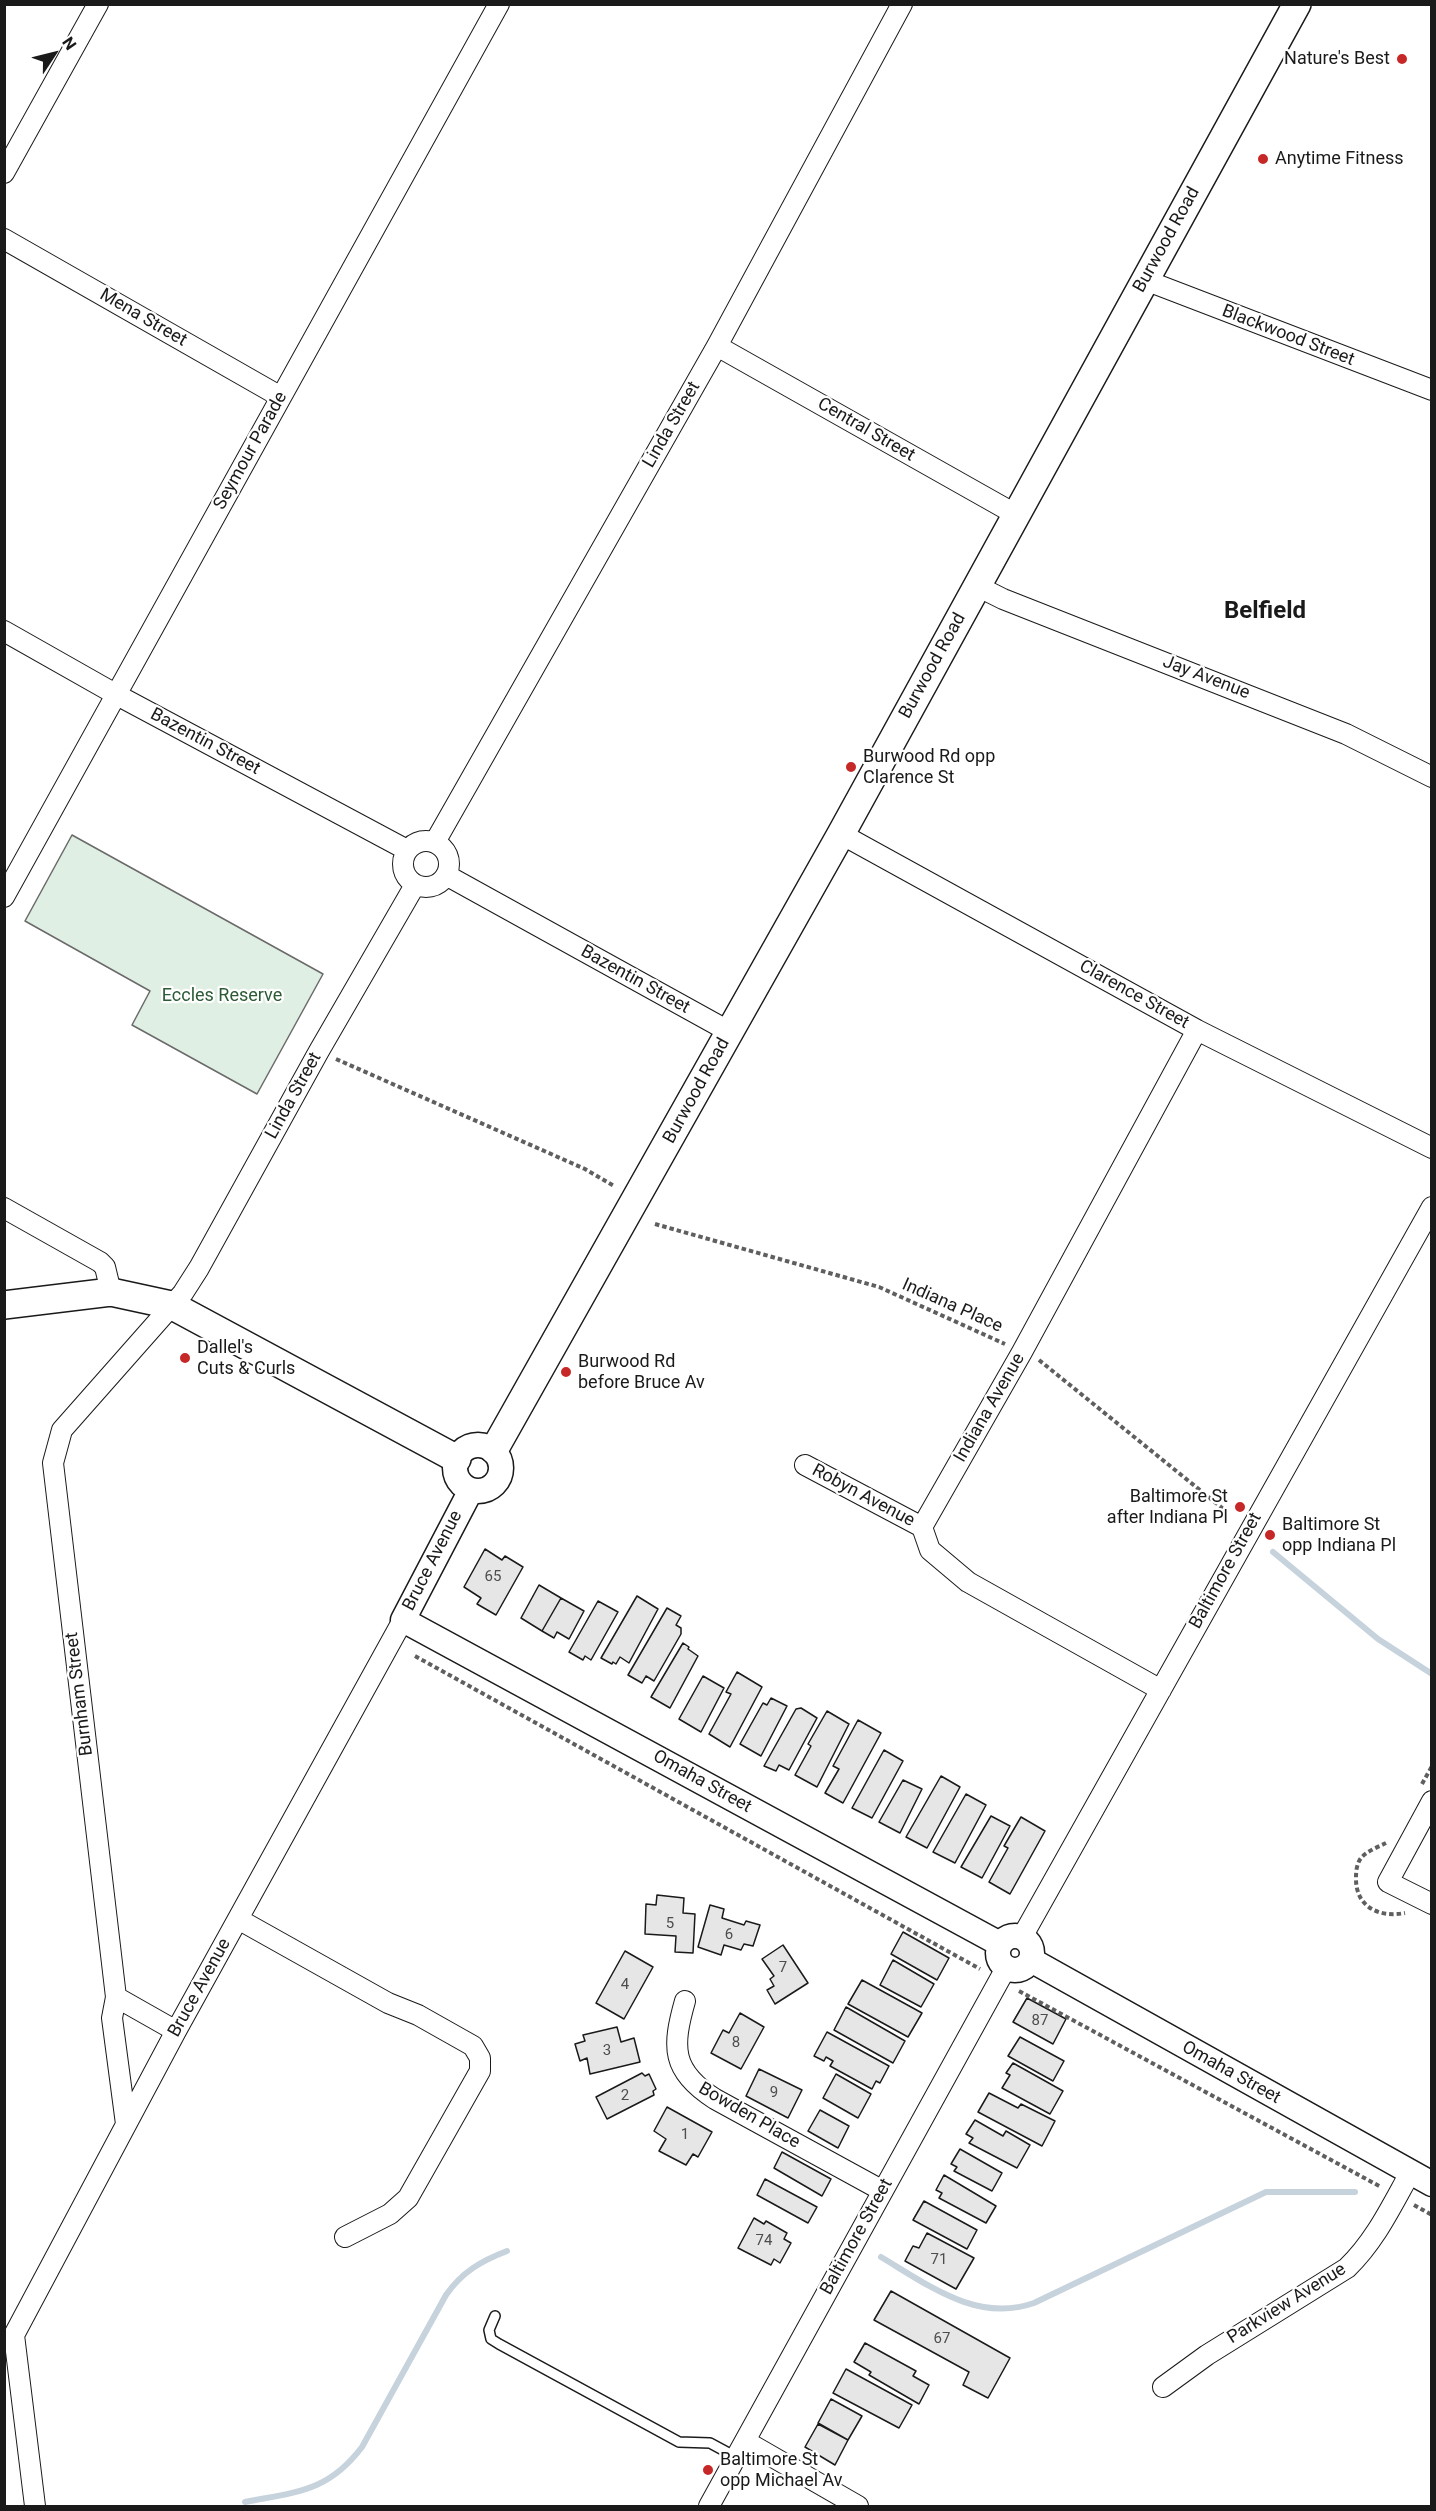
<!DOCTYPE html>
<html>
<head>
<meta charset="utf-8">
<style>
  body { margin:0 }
  #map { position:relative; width:1436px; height:2511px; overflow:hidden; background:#fff; font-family:Roboto,sans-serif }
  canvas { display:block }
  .frame { position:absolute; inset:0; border:6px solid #1a1a1a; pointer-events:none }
  .north { position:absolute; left:24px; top:24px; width:60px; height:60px; -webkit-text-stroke:4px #fff; paint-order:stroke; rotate:55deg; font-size:16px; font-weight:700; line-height:24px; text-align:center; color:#1a1a1a }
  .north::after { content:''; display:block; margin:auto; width:21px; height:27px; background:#1a1a1a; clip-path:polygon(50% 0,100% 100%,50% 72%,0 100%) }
</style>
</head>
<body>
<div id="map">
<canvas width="1436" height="2511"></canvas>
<div class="frame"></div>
<div class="north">N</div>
</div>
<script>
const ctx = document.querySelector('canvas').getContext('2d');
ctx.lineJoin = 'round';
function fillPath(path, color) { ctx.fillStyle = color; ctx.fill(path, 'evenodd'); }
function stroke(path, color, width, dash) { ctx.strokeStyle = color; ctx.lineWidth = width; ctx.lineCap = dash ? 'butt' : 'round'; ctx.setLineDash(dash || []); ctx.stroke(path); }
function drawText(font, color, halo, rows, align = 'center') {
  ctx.font = font + ' Roboto,sans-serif'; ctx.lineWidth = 4.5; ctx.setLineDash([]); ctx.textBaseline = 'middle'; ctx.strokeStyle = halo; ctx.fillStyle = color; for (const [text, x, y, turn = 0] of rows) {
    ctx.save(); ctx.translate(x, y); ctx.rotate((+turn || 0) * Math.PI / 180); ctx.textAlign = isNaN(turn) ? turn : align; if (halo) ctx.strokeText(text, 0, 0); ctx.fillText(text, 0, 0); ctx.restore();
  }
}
const green = new Path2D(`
  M72 835 323 974 257 1094 132 1025 150 991 25 921Z`);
fillPath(green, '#e0efe3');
stroke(green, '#6a6a6a', 1.5);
stroke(new Path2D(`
  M1273 1552 1378 1639 1432 1674
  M881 2257C928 2285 977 2323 1034 2303L1266 2192H1355
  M245 2502C296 2492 328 2492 362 2447L446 2295C462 2272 481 2261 507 2251`), '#c6d2dc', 6);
const building = new Path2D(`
  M485 1549 502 1560 505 1556 523 1567 496 1615 477 1604 481 1598 464 1587Z
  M539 1585 561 1598 542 1631 521 1618Z
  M637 1596 658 1609 629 1663 620 1657 616 1664 613 1662 612 1664 601 1658Z
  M561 1598 584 1611 569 1639 557 1632 554 1638 542 1631Z
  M598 1601 618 1612 591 1660 585 1656 583 1660 569 1652Z
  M667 1608 681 1616 676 1625 681 1628V1634L654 1681 646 1676 642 1683 628 1675Z
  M683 1643 689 1647 688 1649 698 1656 670 1708 651 1697Z
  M737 1672 762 1687 730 1747 709 1734 731 1694 726 1692Z
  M703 1676 724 1688 701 1732 679 1719Z
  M771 1698 787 1706 761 1756 740 1744 763 1703 767 1705Z
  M801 1708 817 1718 789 1770 779 1765 776 1771 764 1766 796 1709Z
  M827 1711 849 1724 817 1787 795 1775 811 1746 808 1744Z
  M858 1720 881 1733 843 1803 825 1793 839 1769 833 1766Z
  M884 1750 903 1761 872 1818 852 1808Z
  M941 1776 960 1787 927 1848 906 1837Z
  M903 1780 922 1789 900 1833 879 1822Z
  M966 1794 986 1805 955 1863 933 1852Z
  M991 1816 1010 1826 982 1878 961 1867Z
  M1021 1817 1045 1831 1010 1894 989 1882 1008 1848 1004 1846Z
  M657 1895 684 1898 683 1913 695 1914 693 1953 675 1952 676 1936 645 1934 646 1904 656 1905Z
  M710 1905 724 1909 722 1918 744 1925 746 1921 760 1925 753 1946 744 1944 741 1950 724 1945 721 1955 698 1947Z
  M903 1932 949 1958 937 1980 891 1954Z
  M783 1945 808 1983 775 2004 767 1990 774 1986 770 1979 774 1976 762 1959Z
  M625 1951 653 1967 624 2019 596 2003Z
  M893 1960 934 1984 921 2007 880 1985Z
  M862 1980 922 2013 908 2037 848 2004Z
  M1027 1998 1066 2019 1053 2044 1013 2022Z
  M846 2007 905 2041 893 2063 834 2030Z
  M740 2013 764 2027 741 2069 711 2053 723 2030 729 2033Z
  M617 2027 621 2042 634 2038 640 2062 590 2074 587 2058 580 2061 575 2044 585 2041 583 2035Z
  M827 2032 889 2066 880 2083 876 2081 872 2089 830 2066 833 2061 826 2057 824 2061 814 2056Z
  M1020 2037 1064 2061 1053 2081 1008 2056Z
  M1013 2063 1063 2091 1050 2114 1002 2088 1010 2075 1006 2073Z
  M759 2069 802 2090 788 2118 746 2096Z
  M642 2073 645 2076 649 2074 656 2089 653 2091 654 2095 607 2119 596 2097Z
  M836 2074 871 2094 858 2118 823 2098Z
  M989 2093 1018 2108 1021 2104 1055 2121 1042 2146 978 2112Z
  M667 2107 712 2132 698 2157 693 2154 686 2165 659 2151 666 2139 654 2131Z
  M820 2110 849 2126 838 2148 808 2131Z
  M975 2120 1003 2136 1006 2131 1030 2145 1017 2168 969 2143 973 2138 966 2134Z
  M960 2149 1002 2173 992 2191 954 2171 957 2167 951 2164Z
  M782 2152 831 2179 822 2196 774 2168Z
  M944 2175 996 2206 986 2223 939 2198 942 2193 936 2190Z
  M765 2179 817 2207 808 2223 757 2195Z
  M924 2201 977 2230 967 2249 913 2220Z
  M754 2218 764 2224 766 2221 787 2233 784 2239 791 2243 780 2263 774 2259 771 2265 738 2248Z
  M927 2233 974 2258 956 2289 905 2261 913 2246 919 2248Z
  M891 2291 1010 2358 988 2398 963 2385 969 2372 874 2320Z
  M865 2343 916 2371 913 2376 929 2385 919 2404 869 2375 871 2372 854 2362Z
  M846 2369 912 2405 899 2428 833 2393Z
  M831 2399 862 2416 848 2440 818 2423Z
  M818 2424 848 2440 835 2465 805 2447Z`);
fillPath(building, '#e6e6e6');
stroke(building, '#1a1a1a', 1.5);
const service = new Path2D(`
  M495 2316 489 2330 491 2339 499 2344 679 2442 710 2443 736 2457`);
const minor = new Path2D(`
  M4 173 98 4
  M4 239 281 397
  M1145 280 1432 390
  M717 346 1015 514
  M977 586 1003 599 1346 734 1432 777
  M4 631 117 695 407 850
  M841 834 1197 1030 1432 1148
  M403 864a23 23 0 1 1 46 0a23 23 0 1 1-46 0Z
  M435 842 717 346 902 4
  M446 875 730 1032
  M4 897 499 4
  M4 1208 100 1262 105 1267 111 1292
  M805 1465 922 1527
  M1161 1690 968 1582 930 1550 922 1527 1022 1352 1197 1030
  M1432 1801 1388 1882 1432 1904
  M238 1919 388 2003 418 2015 473 2046 480 2058V2071L408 2198 390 2214 345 2237
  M1022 1937 1432 1207
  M116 1997 176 2031
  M685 2001C672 2047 671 2071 715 2099L883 2191
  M126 2124 112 2018 116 1997 53 1463 62 1430 183 1293 199 1268 319 1051 415 885
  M1163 2387 1207 2355 1347 2268C1375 2241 1391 2207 1410 2173
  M745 2441 858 2506
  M35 2506 14 2335 176 2031 403 1620
  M709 2506 1006 1968`);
const tertiary = new Path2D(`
  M455 1468a23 23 0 1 1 46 0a23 23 0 1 1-46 0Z
  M471 1490 403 1620 1000 1944
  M998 1953a17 17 0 1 1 34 0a17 17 0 1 1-34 0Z
  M1031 1960 1432 2184`);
const secondary = new Path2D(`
  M4 1305 111 1292 171 1305 457 1459
  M494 1450 841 834 1297 4`);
stroke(service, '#1a1a1a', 12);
stroke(minor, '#1a1a1a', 22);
stroke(tertiary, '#1a1a1a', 27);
stroke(secondary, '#1a1a1a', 30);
stroke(new Path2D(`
  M336 1059 585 1169 614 1186
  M655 1224 879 1287 1005 1344
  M1039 1360 1227 1512
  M415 1656 980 1969
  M1422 1784 1432 1766
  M1386 1843C1378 1847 1367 1851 1361 1858 1357 1863 1356 1871 1356 1877 1355 1907 1379 1918 1405 1913
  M1019 1991 1381 2187
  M1414 2205 1432 2215`), '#5f5f5f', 4, [4.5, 3]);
stroke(service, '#fff', 9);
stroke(minor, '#fff', 20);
stroke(tertiary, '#fff', 24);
stroke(secondary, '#fff', 27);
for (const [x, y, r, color] of [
  [1402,59,6,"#c62828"],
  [1263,159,6,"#c62828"],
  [851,767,6,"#c62828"],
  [185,1358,6,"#c62828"],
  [566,1372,6,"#c62828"],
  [1240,1507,6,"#c62828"],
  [1270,1535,6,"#c62828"],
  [708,2470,6,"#c62828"]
]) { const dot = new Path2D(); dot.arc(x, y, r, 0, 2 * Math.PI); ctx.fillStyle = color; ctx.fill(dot); stroke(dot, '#fff', 2); }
drawText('15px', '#4d4d4d', null, [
  ["65",493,1577],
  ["5",670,1924],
  ["6",729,1935],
  ["7",783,1968],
  ["4",625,1985],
  ["87",1040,2021],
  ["8",736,2043],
  ["3",607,2051],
  ["9",774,2093],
  ["2",625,2096],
  ["1",685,2135],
  ["74",764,2241],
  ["71",939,2260],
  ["67",942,2339]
]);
drawText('18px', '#1a1a1a', '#fff', [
  ["Nature's Best",1390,59,"right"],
  ["Anytime Fitness",1275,159],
  ["Burwood Rd opp",863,757],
  ["Clarence St",863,778],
  ["Dallel's",197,1348],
  ["Cuts & Curls",197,1369],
  ["Burwood Rd",578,1362],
  ["before Bruce Av",578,1383],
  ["Baltimore St",1228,1497,"right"],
  ["after Indiana Pl",1228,1518,"right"],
  ["Baltimore St",1282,1525],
  ["opp Indiana Pl",1282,1546],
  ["Baltimore St",720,2460],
  ["opp Michael Av",720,2481]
], 'left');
drawText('18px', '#1a1a1a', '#fff', [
  ["Burwood Road",1167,240,-61],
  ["Mena Street",143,318,30],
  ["Blackwood Street",1288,336,21],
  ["Linda Street",672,425,-60],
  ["Central Street",866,430,30],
  ["Seymour Parade",251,451,-61],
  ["Burwood Road",933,666,-61],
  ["Jay Avenue",1206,678,21],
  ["Bazentin Street",205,742,28],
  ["Bazentin Street",635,980,29],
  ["Clarence Street",1134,995,29],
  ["Burwood Road",697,1091,-61],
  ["Linda Street",294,1096,-61],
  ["Indiana Place",952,1306,24],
  ["Indiana Avenue",990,1408,-60],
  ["Robyn Avenue",863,1496,28],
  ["Bruce Avenue",433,1561,-63],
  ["Baltimore Street",1226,1571,-61],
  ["Burnham Street",80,1694,-97],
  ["Omaha Street",702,1782,29],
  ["Bruce Avenue",200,1988,-61],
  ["Omaha Street",1231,2073,29],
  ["Bowden Place",749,2116,30],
  ["Baltimore Street",857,2237,-61],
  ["Parkview Avenue",1287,2304,-32]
]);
drawText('18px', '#2b5a34', '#fff', [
  ["Eccles Reserve",222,996]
]);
drawText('bold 24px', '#1a1a1a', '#fff', [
  ["Belfield",1265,612]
]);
</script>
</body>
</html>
